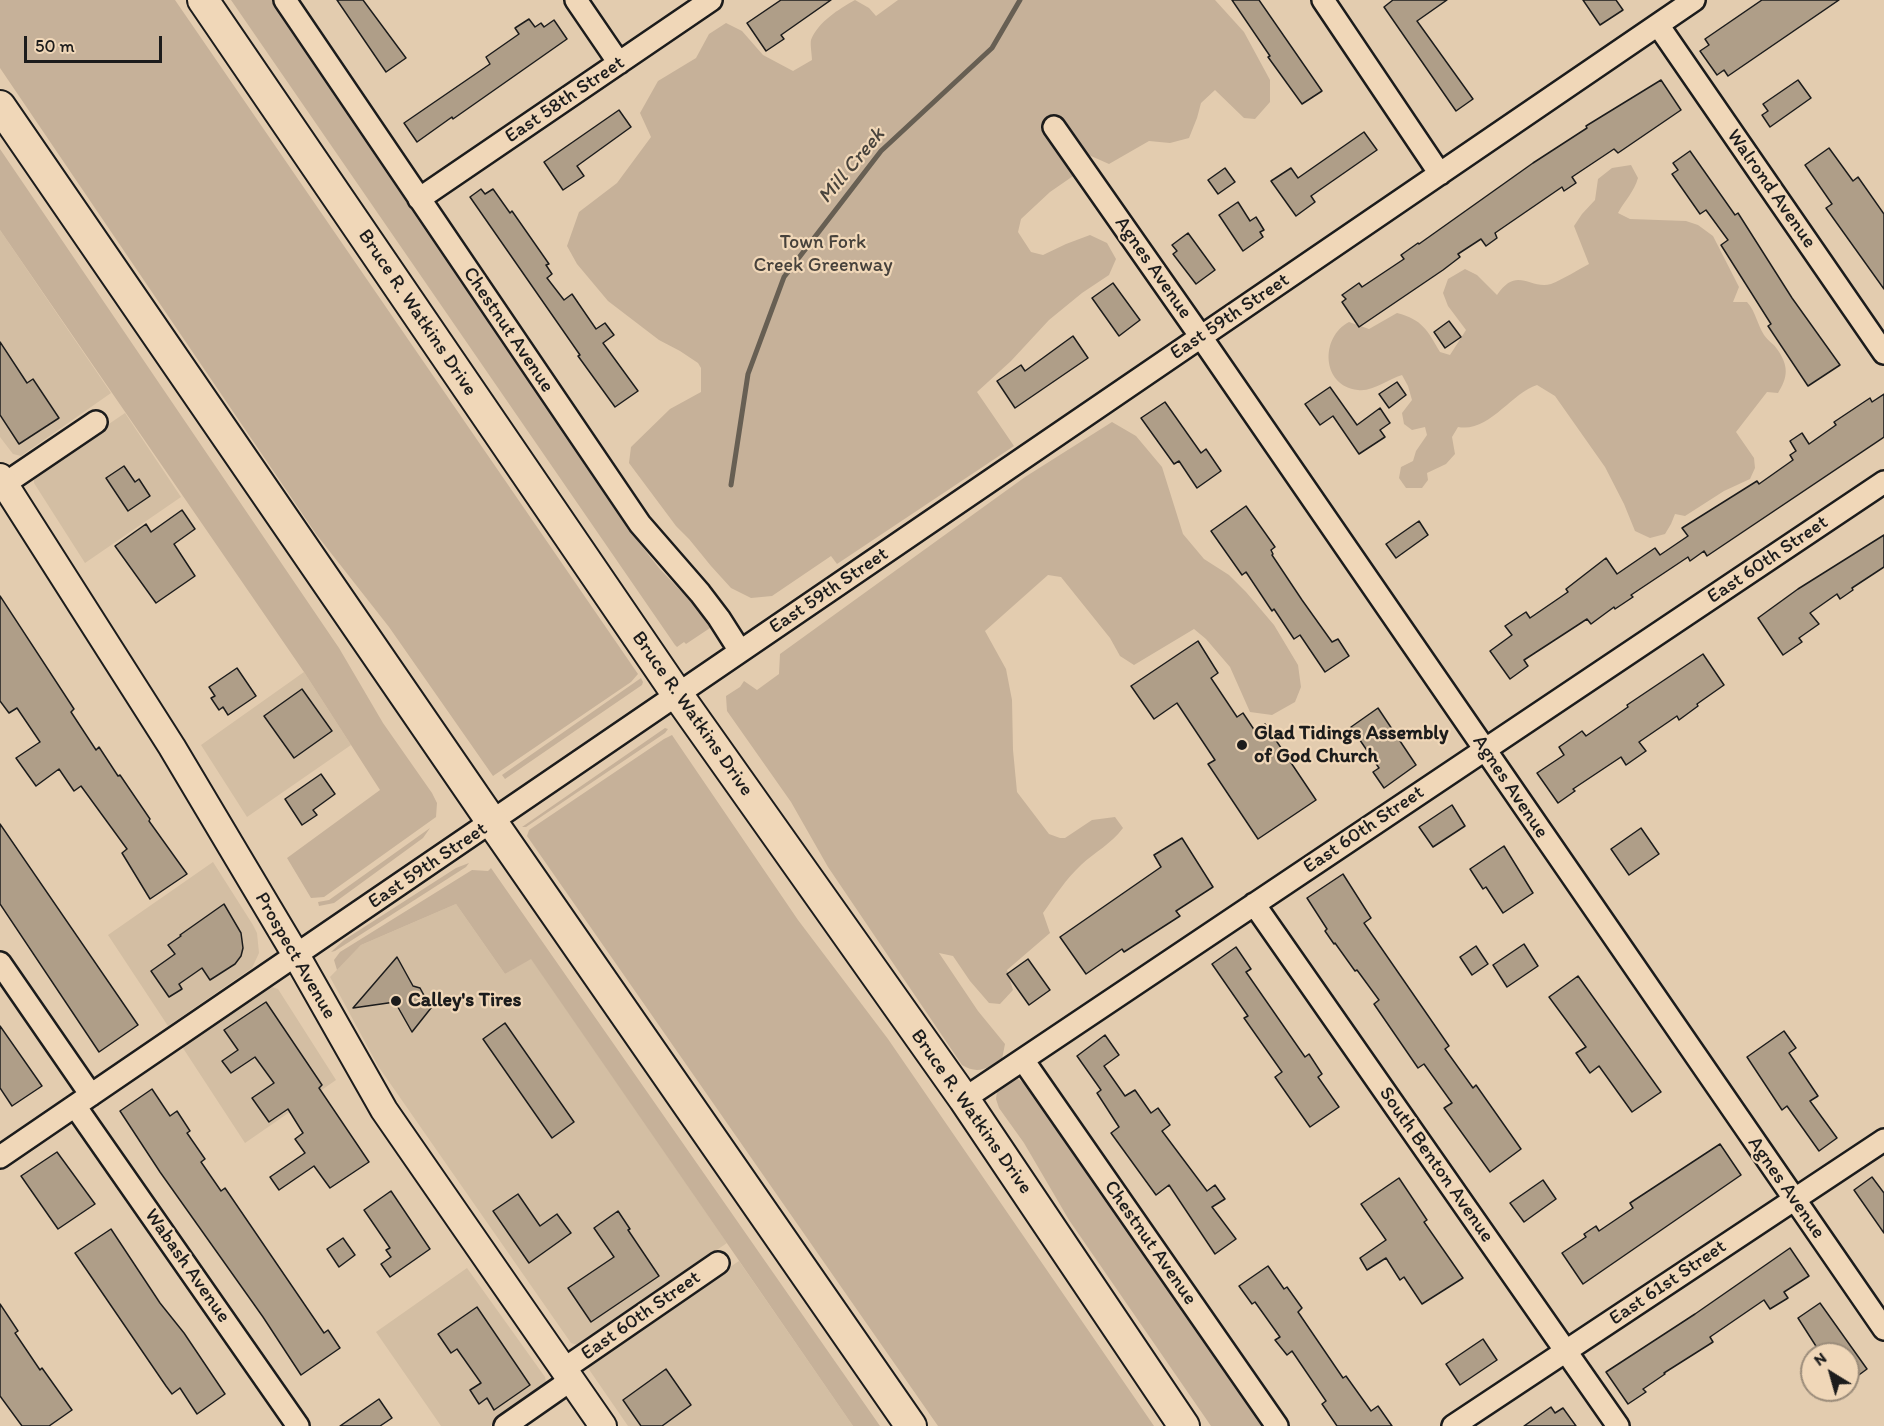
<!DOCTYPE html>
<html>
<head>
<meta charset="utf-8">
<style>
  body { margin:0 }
  #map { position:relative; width:1884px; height:1426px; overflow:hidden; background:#e3ccaf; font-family:Itim,sans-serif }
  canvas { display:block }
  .north { position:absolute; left:1800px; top:1342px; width:60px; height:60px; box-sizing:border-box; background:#f0d7b8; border:2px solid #9b8c7a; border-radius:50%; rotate:323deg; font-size:16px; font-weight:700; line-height:24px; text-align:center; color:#1c1c1c }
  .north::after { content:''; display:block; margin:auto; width:21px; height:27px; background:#1c1c1c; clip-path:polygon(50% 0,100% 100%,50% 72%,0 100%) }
  .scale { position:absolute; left:24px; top:36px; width:138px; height:27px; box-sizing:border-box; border:3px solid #1c1c1c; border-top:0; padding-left:8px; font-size:18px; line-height:21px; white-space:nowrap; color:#1c1c1c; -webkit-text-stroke:4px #f0d7b8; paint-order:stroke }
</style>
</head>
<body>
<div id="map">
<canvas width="1884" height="1426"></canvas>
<div class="north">N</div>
<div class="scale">50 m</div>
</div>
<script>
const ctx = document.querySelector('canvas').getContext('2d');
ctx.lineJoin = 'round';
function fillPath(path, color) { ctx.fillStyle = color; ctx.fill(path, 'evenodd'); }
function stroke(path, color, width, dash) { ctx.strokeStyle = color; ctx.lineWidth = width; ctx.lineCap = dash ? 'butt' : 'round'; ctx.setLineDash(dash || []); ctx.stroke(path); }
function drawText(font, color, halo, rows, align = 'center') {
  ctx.font = font + ' Itim,sans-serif'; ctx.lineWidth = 4.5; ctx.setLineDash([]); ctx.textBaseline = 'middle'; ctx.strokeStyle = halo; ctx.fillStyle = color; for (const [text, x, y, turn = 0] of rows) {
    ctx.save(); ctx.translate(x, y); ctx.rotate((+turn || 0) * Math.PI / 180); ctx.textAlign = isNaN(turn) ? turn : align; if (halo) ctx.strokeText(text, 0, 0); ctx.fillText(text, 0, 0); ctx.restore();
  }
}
fillPath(new Path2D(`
  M0 230 111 393 21 456 13 454 0 437Z
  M125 413 181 497 85 563 34 483V478L40 471Z
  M304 672 351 745 247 817 201 745Z
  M213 862 253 925 257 933 259 953 252 968 168 1026 108 935Z
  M456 904 505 974 531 958 727 1243 577 1345 571 1343 378 1066 330 977 361 945Z
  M269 986 278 989 336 1080 245 1143 181 1045Z
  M739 1261 853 1426H628L588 1368 590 1361Z
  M467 1268 545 1377 547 1387 544 1391 490 1426H441L376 1332Z`), '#d3bea3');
fillPath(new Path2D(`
  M0 0H175L638 674 631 682 493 776 389 627 316 534 0 68Z
  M231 0H272L637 540 659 568 696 607 710 628 686 644 684 642 677 647 675 645Z
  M855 0 869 8 876 16 898 0H1215L1244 32 1270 80V102L1255 119 1244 118 1215 90 1201 103 1197 118 1189 138 1170 143 1149 141 1109 164 1091 156 1069 162 1076 174 1050 192 1021 219 1018 232 1031 252 1043 255 1066 244 1090 235 1107 243 1116 259 1109 275 1082 293 1049 320 1011 361 977 392 1014 446 837 564 831 556 772 596 751 598 731 588 711 566 689 539 676 526 629 463 631 447 670 409 701 392V368L698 363 680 351 659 340 608 301 577 264 567 246 579 212 617 183 651 137 640 113 658 81 696 58 709 34 726 23 742 31 763 55 793 71 812 60C812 55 810 45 811 40 818 22 839 9 855 0Z
  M0 149 339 648 383 723 432 793 437 803 436 817 324 897 311 898 287 858 380 790 304 672 0 230Z
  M1631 165 1638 178C1634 192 1625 200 1618 213L1630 219 1686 221 1698 225 1713 236 1739 287 1733 302H1747C1756 312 1757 324 1764 335 1768 341 1774 344 1777 349 1789 366 1788 377 1778 393L1767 392 1736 432 1754 458 1755 468 1750 479 1724 491 1685 516 1675 514 1671 524 1665 534 1650 538 1635 531 1624 504 1605 467 1555 396 1537 385C1511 393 1489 433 1458 427L1452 437 1455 454 1446 464 1427 473 1428 480 1422 488H1406L1399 478 1401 467 1413 461 1416 451 1427 435 1425 427 1412 430 1404 424 1402 413 1412 400 1408 386 1402 375C1388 379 1373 392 1358 390 1321 386 1320 337 1349 322L1369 329 1397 313C1423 320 1427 330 1440 352L1450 355 1466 330 1448 306 1443 293 1448 279 1465 269 1477 275 1497 295C1517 265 1530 290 1551 284 1564 279 1577 270 1589 264L1574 226 1582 214 1595 200 1598 179 1612 168Z
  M1112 422 1136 436 1162 467 1183 534 1204 559 1229 575 1246 592 1274 625 1298 665 1301 687 1295 702 1272 715 1250 712 1230 667 1206 639 1194 629 1134 665 1120 656 1110 638 1061 577 1048 575 985 631 1006 669 1012 700 1013 750 1017 792 1049 834 1060 838H1065L1092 820 1115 817 1123 828C1111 844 1095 852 1081 865 1066 879 1055 896 1043 913L1050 933 1007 970 1013 990 1000 1004 989 1003 970 981 953 956 939 953 978 1011 1005 1044 1002 1059C988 1068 978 1075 962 1065L828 867 791 802 727 711 726 696 740 687 744 681 757 690 779 674 780 654 1025 477Z
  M641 678 643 682 642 685 505 779 502 775Z
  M665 728 668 729 665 733 526 827H522Z
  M672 735 798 920 888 1039 1154 1426H938L527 836 529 830 664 739Z
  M430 828 423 838 334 903 319 906 318 902 329 900Z
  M469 863 466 867 335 951 331 952 344 940 456 868Z
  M491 868 880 1426H853L531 959 505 974 456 904 361 945 337 970 334 960 340 952 472 870 488 871Z
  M1018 1079 1027 1085 1264 1426H1211L1069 1220 1024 1143 999 1108 996 1099 997 1091 1013 1080Z`), '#c6b199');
stroke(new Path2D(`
  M731 485 748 374 784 277 881 151 992 48 1020 0`), '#675f53', 5);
const building = new Path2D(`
  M337 0H363L406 58 386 72Z
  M781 0H831L781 35 784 39 766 51 747 23Z
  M1232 0H1259L1322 91 1302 104 1268 57 1270 56Z
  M1393 0H1447L1417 21 1473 99 1456 111 1384 7Z
  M1583 0H1616L1623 10 1600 25Z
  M1762 0H1839L1728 76 1724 70 1717 75 1700 51 1709 45 1705 39Z
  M529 19 535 27 541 23 544 27 554 20 567 39 453 119 452 117 417 142 404 123 490 64 486 57 519 34 515 28Z
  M1661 80 1681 110 1618 153 1614 149 1572 177 1576 183 1564 191 1562 187 1495 233 1497 238 1486 246 1481 239 1458 254 1460 257 1443 270 1359 327 1342 302 1346 299 1342 295 1359 283 1362 287 1404 259 1401 255 1418 243 1419 244 1533 163 1587 128 1586 126Z
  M1798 80 1811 98 1770 127 1762 115 1768 111 1763 104Z
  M619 110 631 127 577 166 584 176 563 190 544 162Z
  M1364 132 1377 150 1311 196 1315 202 1296 216 1271 181 1291 168 1298 178Z
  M1829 148 1853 181 1858 177 1884 214V289L1826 208 1832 204 1805 165Z
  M1690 151 1735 215 1738 213 1792 298 1840 365 1808 386 1768 326 1771 324 1721 245 1728 240 1706 210 1700 214 1672 174 1678 170 1673 163Z
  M1225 168 1235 182 1218 194 1208 180Z
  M481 189 485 194 493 189 510 213 512 211 549 264 546 265 552 274 547 278 564 300 572 294 596 329 605 323 614 335 603 343 638 391 615 407 578 356 580 355 470 197Z
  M1238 202 1250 221 1256 217 1264 230 1260 232 1263 237 1243 251 1219 215Z
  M1188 233 1215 270 1196 284 1173 254 1177 251 1172 245Z
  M1113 283 1140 320 1119 336 1092 298Z
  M1449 321 1461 337 1445 348 1434 332Z
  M1073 336 1088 358 1015 408 997 381 1021 365 1025 371Z
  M0 342 27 383 33 379 59 418 19 444 0 415Z
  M1397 382 1406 395 1389 408 1379 394Z
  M1330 387 1357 425 1380 408 1390 423 1380 430 1385 437 1359 454 1333 416 1320 425 1305 404Z
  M1884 394V437L1707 556 1704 551 1690 561 1688 557 1631 595 1633 597 1615 609 1614 607 1591 624 1587 619 1564 634 1524 660 1528 666 1510 679 1490 651 1512 635 1505 626 1526 612 1530 618 1568 592 1566 589 1606 558 1617 574 1655 548 1660 555 1688 536 1682 528 1757 481 1759 484 1793 460 1790 455 1796 451 1790 441 1802 433 1809 444 1836 425 1834 422 1870 398 1872 402Z
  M1165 402 1201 453 1206 449 1221 471 1197 488 1179 461 1174 464 1141 418Z
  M124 466 135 482 139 479 150 496 128 511 106 478Z
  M1246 506 1275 547 1271 550 1273 554 1272 555 1302 600 1332 642 1338 639 1349 656 1325 672 1300 635 1294 639 1274 609 1272 611 1246 572 1242 575 1211 531Z
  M182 510 195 529 174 544 195 576 156 603 115 546 146 524 151 532Z
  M1419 521 1428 535 1396 558 1386 544Z
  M1884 535V567L1852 588 1853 590 1840 599 1837 594 1810 613 1819 624 1799 638 1802 642 1783 655 1758 618 1798 589Z
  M0 596 74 709 71 712 96 750 99 747 118 776 120 775 150 819 149 821 187 874 150 899 122 853 127 849 81 786 74 791 59 769 36 786 16 758 40 742 17 708 9 713 0 701Z
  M1198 641 1218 673 1211 678 1237 717 1243 713 1255 731 1265 724 1316 800 1258 839 1208 764 1215 760 1177 703 1154 719 1131 686Z
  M1703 654 1724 685 1697 704 1698 706 1679 720 1677 716 1639 742 1646 751 1626 765 1621 757 1573 789 1575 791 1558 803 1537 773 1564 755 1559 747 1582 731 1586 736 1628 707 1627 705Z
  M237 668 256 696 228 715 223 707 219 710 211 698 215 696 209 687Z
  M302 689 332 731 294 758 264 716Z
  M1378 708 1416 765 1384 788 1373 772 1379 768 1351 727Z
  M321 774 335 794 313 810 317 815 302 825 285 799Z
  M1452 805 1465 826 1433 847 1419 827Z
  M0 824 138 1025 99 1052 0 904Z
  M1641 828 1659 854 1629 875 1611 849Z
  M1182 838 1213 887 1176 911 1180 916 1124 952 1122 949 1086 974 1060 937 1161 867 1154 855Z
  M1504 846 1533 893 1503 913 1486 887 1483 889 1470 869Z
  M1343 874 1371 918 1364 923 1449 1046 1445 1049 1473 1088 1476 1085 1521 1149 1490 1172 1444 1108 1452 1103 1424 1064 1418 1068 1374 1004 1379 1000 1357 970 1355 971 1335 943 1334 944 1325 931 1327 929 1307 898Z
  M224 904 241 933 243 948 241 956 235 964 210 980 202 968 179 984 182 989 169 997 151 971 175 954 168 945 181 936 180 935Z
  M1524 944 1538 966 1507 987 1493 965Z
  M1476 946 1488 964 1472 975 1460 957Z
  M1236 947 1251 969 1246 972 1305 1057 1309 1054 1322 1074 1318 1077 1339 1107 1310 1127 1275 1077 1282 1072 1244 1018 1248 1016 1212 964Z
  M397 957 413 986 420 988 431 1008 412 1032 395 1002 353 1008Z
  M1028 959 1050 990 1029 1005 1007 974Z
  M1578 976 1661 1092 1632 1112 1599 1066 1590 1073 1576 1053 1586 1047 1549 997Z
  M266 1002 322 1085 319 1088 369 1162 330 1188 314 1166 279 1190 270 1177 305 1153 295 1139 303 1133 288 1109 269 1122 252 1098 274 1083 255 1057 231 1073 222 1061 238 1050 224 1030Z
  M505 1023 574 1122 552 1138 483 1039Z
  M0 1026 42 1086 12 1106 0 1088Z
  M1784 1031 1796 1048 1789 1053 1818 1096 1810 1101 1837 1138 1819 1151 1787 1106 1782 1110 1747 1057Z
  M1105 1035 1119 1055 1104 1066 1125 1096 1135 1090 1151 1113 1158 1108 1170 1125 1162 1131 1207 1191 1215 1185 1225 1199 1212 1207 1236 1239 1215 1254 1169 1185 1156 1195 1111 1133 1119 1127 1097 1093 1101 1090 1077 1056Z
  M152 1089 170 1116 177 1111 190 1131 187 1133 205 1159 201 1162 221 1191 225 1188 324 1333 328 1330 340 1348 301 1375 263 1317 160 1172 120 1111Z
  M1720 1144 1741 1175 1583 1284 1562 1253 1586 1237 1584 1234 1596 1226 1599 1231 1633 1208 1630 1203Z
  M57 1152 95 1204 58 1229 21 1176Z
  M1872 1177 1884 1193V1233L1854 1190Z
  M1399 1178 1427 1220 1424 1222 1463 1278 1422 1304 1404 1277 1400 1280 1386 1258 1367 1270 1360 1258 1386 1240 1361 1204Z
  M1543 1180 1556 1199 1524 1222 1510 1203Z
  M391 1191 430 1249 390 1277 381 1264 391 1257 386 1250 390 1248 364 1210Z
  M518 1194 540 1226 557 1214 571 1233 529 1263 493 1211Z
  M618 1211 630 1229 628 1230 659 1276 591 1322 568 1288 614 1257 594 1228Z
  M111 1229 160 1303 184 1333 225 1394 197 1414 180 1388 172 1394 166 1386 75 1253Z
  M343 1238 355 1255 339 1267 327 1249Z
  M1790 1248 1809 1276 1784 1292 1788 1298 1770 1309 1764 1300 1710 1337 1713 1342 1664 1373 1665 1374 1643 1389 1646 1392 1628 1404 1606 1372 1695 1314Z
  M1268 1266 1284 1289 1287 1287 1302 1308 1298 1312 1343 1378 1346 1376 1371 1411 1378 1406 1392 1426H1337L1322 1404 1326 1401 1292 1351 1287 1355 1275 1340 1280 1337 1255 1302 1252 1304 1239 1286Z
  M1820 1303 1867 1369 1848 1383V1354H1821L1798 1318Z
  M0 1304 18 1331 15 1333 40 1370 42 1368 72 1410 49 1426H22L0 1396Z
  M477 1307 530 1385 494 1410 487 1398 479 1404 470 1390 481 1383 457 1349 451 1353 438 1334Z
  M1483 1339 1497 1360 1460 1385 1446 1364Z
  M666 1369 691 1405 662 1426H641L623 1400Z
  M379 1399 392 1418 380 1426H340Z
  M1551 1407 1555 1413 1563 1408 1576 1426H1524Z`);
fillPath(building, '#af9e88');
stroke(building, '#1c1c1c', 1.5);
const minor = new Path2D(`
  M285 0 640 524 700 593 719 618 740 651
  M576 0 619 63
  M1323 0 1440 174
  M1658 25 1884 353
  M1054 127 1201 337 1884 1329
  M419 199 711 0
  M0 487 96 422
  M1254 904 1618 1426
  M0 963 91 1095
  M1023 1060 1277 1426
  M964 1099 1884 482
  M75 1106 298 1426
  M0 1157 1694 0
  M564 1369 718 1263
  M505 1426 571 1380
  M1453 1426 1884 1140`);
const major = new Path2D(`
  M0 477 172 747 296 955 384 1110 603 1426`);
const highway = new Path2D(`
  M203 0 677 694 964 1099 1184 1426
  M0 106 492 822 911 1426`);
stroke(minor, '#1c1c1c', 26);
stroke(major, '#1c1c1c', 30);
stroke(highway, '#1c1c1c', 34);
stroke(minor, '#f0d7b8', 21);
stroke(major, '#f0d7b8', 26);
stroke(highway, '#f0d7b8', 30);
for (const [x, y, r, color] of [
  [1242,745,6,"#1c1c1c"],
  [396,1001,6,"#1c1c1c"]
]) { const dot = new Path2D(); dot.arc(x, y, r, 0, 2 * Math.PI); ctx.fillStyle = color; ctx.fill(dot); stroke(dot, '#f0d7b8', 2); }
drawText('20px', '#1c1c1c', '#f0d7b8', [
  ["East 58th Street",565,100,-34],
  ["Walrond Avenue",1771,189,55],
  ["Agnes Avenue",1153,268,55],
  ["Bruce R. Watkins Drive",417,313,56],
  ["East 59th Street",1230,317,-34],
  ["Chestnut Avenue",508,330,56],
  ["East 60th Street",1768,560,-34],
  ["East 59th Street",829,591,-34],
  ["Bruce R. Watkins Drive",692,714,55],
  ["Agnes Avenue",1510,787,56],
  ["East 60th Street",1364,830,-34],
  ["East 59th Street",428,866,-34],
  ["Prospect Avenue",295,956,60],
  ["Bruce R. Watkins Drive",971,1112,55],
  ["South Benton Avenue",1436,1165,55],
  ["Agnes Avenue",1786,1188,55],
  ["Chestnut Avenue",1150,1243,55],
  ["Wabash Avenue",187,1266,55],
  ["East 61st Street",1668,1283,-34],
  ["East 60th Street",641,1316,-35]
]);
drawText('20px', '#46413b', '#f0d7b8', [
  ["Town Fork",823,243],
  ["Creek Greenway",823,266]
]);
drawText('bold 20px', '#1c1c1c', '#f0d7b8', [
  ["Glad Tidings Assembly",1254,734],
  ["of God Church",1254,757],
  ["Calley's Tires",408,1001]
], 'left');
drawText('italic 21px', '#48433c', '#f0d7b8', [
  ["Mill Creek",852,166,-50]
]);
</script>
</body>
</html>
